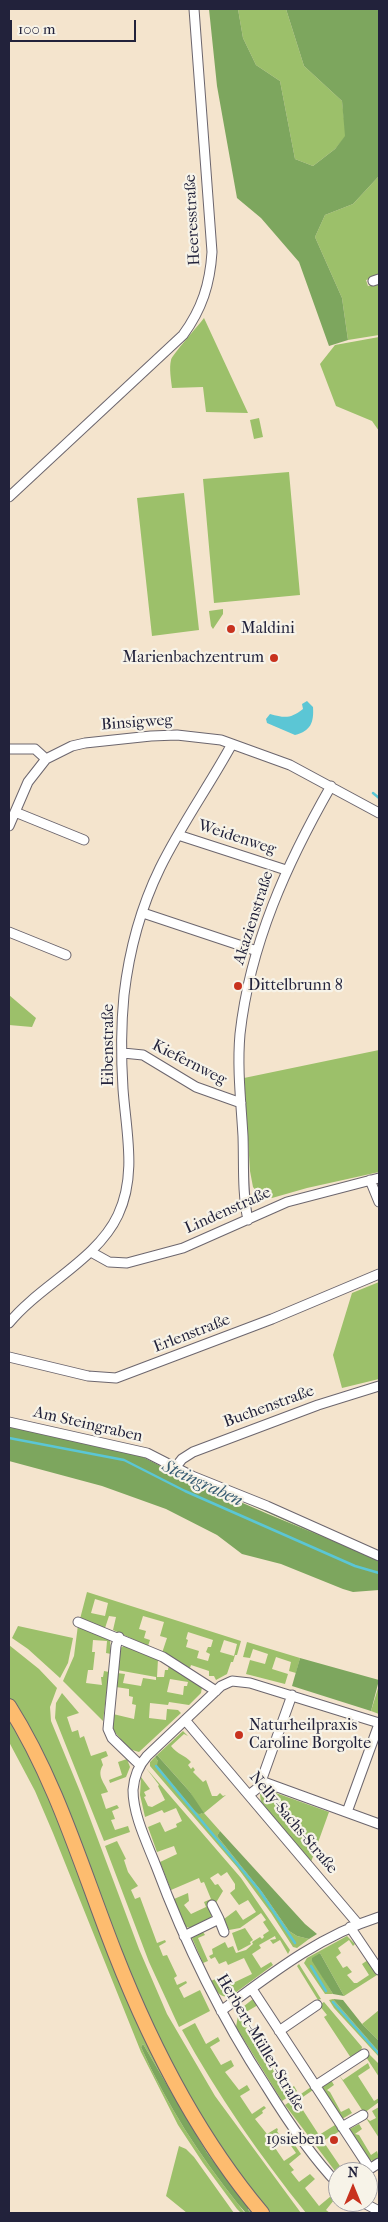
<!DOCTYPE html>
<html>
<head>
<meta charset="utf-8">
<style>
  body { margin:0 }
  #map { position:relative; width:388px; height:2222px; overflow:hidden; background:#f4e4cd; font-family:"IM FELL French Canon",serif }
  canvas { display:block }
  .frame { position:absolute; inset:0; border:10px solid #22223b; pointer-events:none }
  .north { position:absolute; left:328px; top:2162px; width:50px; height:50px; box-sizing:border-box; background:#f7f3e8; border:1px solid #a29fa3; border-radius:50%; rotate:0deg; font-size:14px; font-weight:700; line-height:20px; text-align:center; color:#22223b }
  .north::after { content:''; display:block; margin:auto; width:18px; height:22px; background:#c8321e; clip-path:polygon(50% 0,100% 100%,50% 72%,0 100%) }
  .scale { position:absolute; left:10px; top:20px; width:126px; height:22px; box-sizing:border-box; border:2px solid #22223b; border-top:0; padding-left:6px; font-size:15px; line-height:18px; white-space:nowrap; color:#22223b; -webkit-text-stroke:4px #f7f3e8; paint-order:stroke }
</style>
</head>
<body>
<div id="map">
<canvas width="388" height="2222"></canvas>
<div class="frame"></div>
<div class="north">N</div>
<div class="scale">100 m</div>
</div>
<script>
const ctx = document.querySelector('canvas').getContext('2d');
ctx.lineJoin = 'round';
function fillPath(path, color) { ctx.fillStyle = color; ctx.fill(path, 'evenodd'); }
function stroke(path, color, width, dash) { ctx.strokeStyle = color; ctx.lineWidth = width; ctx.lineCap = dash ? 'butt' : 'round'; ctx.setLineDash(dash || []); ctx.stroke(path); }
function drawText(font, color, halo, rows, align = 'center') {
  ctx.font = font + ' "IM FELL French Canon",serif'; ctx.lineWidth = 4.5; ctx.setLineDash([]); ctx.textBaseline = 'middle'; ctx.strokeStyle = halo; ctx.fillStyle = color; for (const [text, x, y, turn = 0] of rows) {
    ctx.save(); ctx.translate(x, y); ctx.rotate((+turn || 0) * Math.PI / 180); ctx.textAlign = isNaN(turn) ? turn : align; if (halo) ctx.strokeText(text, 0, 0); ctx.fillText(text, 0, 0); ctx.restore();
  }
}
fillPath(new Path2D(`
  M238 9H286L304 66 342 101 346 136 335 149 313 166 295 159 280 81 256 65 243 38Z
  M379 176V277L366 280 368 286 379 283V335L348 340 342 298 315 237 325 215 353 204Z
  M204 318 248 413 206 412 203 387 172 388C171 379 169 368 171 360 172 355 198 326 204 318Z
  M379 337V431L372 421 336 406 320 364 335 345Z
  M259 418 263 437 254 439 250 420Z
  M289 472 300 595 214 603 203 479Z
  M184 493 199 630 152 636 137 498Z
  M223 609V614L213 629 211 626 209 611Z
  M9 995 36 1018 32 1027 9 1025Z
  M379 1050V1172L307 1188 272 1198 261 1197 253 1187 250 1171 244 1078Z
  M379 1282V1379L342 1388 333 1355 352 1293Z
  M226 1494 287 1519 374 1558 351 1550Z
  M87 1592 241 1641 237 1655H235L233 1662H231L227 1674 216 1680 214 1676H209V1671L191 1665 190 1668 162 1653 167 1638 160 1636 164 1622 143 1616 139 1629 146 1631 144 1638 150 1640 148 1646 113 1630 116 1617 109 1616 105 1628 80 1619ZM95 1599 108 1603 105 1616 91 1613ZM188 1632 213 1640 211 1647H208L206 1652 210 1654 208 1661 197 1658 199 1651 186 1647 188 1640 186 1639ZM224 1640 237 1644 234 1656 220 1652Z
  M78 1625 110 1639 111 1654 106 1653 107 1641 93 1640 92 1652H95L93 1670H88L86 1683 102 1685 101 1677H103L104 1671 109 1672 103 1721 63 1681 74 1656Z
  M18 1626 73 1638 68 1663 60 1678 28 1649 12 1638Z
  M247 1642 300 1658 296 1673 289 1671 291 1662 276 1657 272 1669 288 1674 285 1684 246 1674 250 1660 265 1664 268 1654 253 1649 250 1658 243 1657Z
  M9 1645 39 1669 57 1688 50 1707 51 1721 79 1789 139 1949 167 2014 215 2096 301 2213H269L215 2140 164 2052 9 1697Z
  M126 1645 158 1659 157 1677H164L165 1670H168L169 1665 202 1687 201 1693 189 1705 169 1702 168 1705 150 1703 149 1718 166 1720 167 1709 178 1710 181 1713 139 1752 129 1749 113 1730V1714L134 1719 136 1705 132 1704 133 1697 129 1696V1689L116 1687 117 1673 125 1674 123 1683 141 1686 143 1678 156 1680V1677L117 1670 120 1648ZM170 1679 188 1682 187 1686H184L183 1695 167 1692Z
  M379 1685V1714L371 1711Z
  M62 1693 79 1713 67 1717 72 1732 78 1730 80 1738 84 1736 91 1756 106 1751 108 1756 101 1759 103 1765C96 1776 105 1783 108 1792L101 1794 106 1809 117 1805 119 1808 112 1811 115 1819 111 1820 115 1830 128 1826 130 1832 104 1841 55 1718 56 1703Z
  M9 1714 31 1754 136 2017 257 2213H241L237 2209 203 2163 178 2125 141 2052 53 1833 35 1791 9 1742ZM143 2044 207 2153 250 2210 244 2212 238 2204C200 2156 166 2104 141 2047Z
  M183 1731 188 1736 184 1734 171 1746C178 1755 185 1755 191 1762L188 1765 191 1769 193 1767 195 1770 193 1772 203 1782 206 1780 212 1796H217L220 1793 223 1796 226 1795 204 1813 220 1831 217 1836 262 1892 289 1931 297 1936 309 1939 297 1948 293 1947 271 1913 237 1867 150 1766V1762L155 1757 195 1810 202 1814 190 1792 157 1755Z
  M127 1759 130 1767 126 1777 110 1783 109 1780 122 1775 118 1762Z
  M146 1768 241 1878 290 1950 288 1954 280 1940 273 1944 270 1940 276 1939 275 1936 259 1945 261 1948 252 1954 261 1968 271 1962 273 1965 231 1996C219 1999 216 1990 211 1981L228 1973 233 1983 252 1974 244 1958 228 1965 226 1961 219 1964 215 1957 211 1959 209 1956 213 1954 212 1949 225 1942 228 1948 233 1946 236 1953 246 1950 253 1944 252 1942 260 1937 262 1939 264 1937 263 1935 269 1931 263 1922 266 1920 261 1913 240 1928 229 1930 224 1919 236 1910 243 1920 256 1912 248 1900 239 1905 230 1893 235 1889V1884L227 1872 221 1876 218 1873 210 1878 215 1885 218 1884 223 1891 211 1911V1918L192 1928 186 1927 174 1899 188 1893 189 1901 184 1905 191 1914 206 1907 204 1902 211 1899 204 1882 201 1883 199 1878 171 1890 160 1862 177 1854 174 1846 157 1852 148 1827 160 1822 165 1832 177 1827 176 1824 182 1821 176 1808 164 1813 162 1810 145 1817 140 1795 141 1777 150 1789 144 1792 146 1796 144 1797 148 1806 152 1807 165 1800 158 1786 159 1785Z
  M266 1787 277 1789 276 1793 329 1812 311 1862 261 1803 260 1794Z
  M117 1841 126 1859 124 1860 128 1872 138 1886 131 1890 135 1899 140 1897 157 1943 165 1940 166 1942 159 1946 163 1956 167 1955 177 1976 174 1978 177 1985 186 1981 187 1983 179 1988 184 1998 200 1990 210 2011 179 2027 149 1962 105 1846Z
  M245 1928 253 1940 250 1942 251 1944 238 1951 232 1933Z
  M203 1932 205 1935 198 1938 208 1961 203 1963 192 1938Z
  M347 1936 355 1944 353 1946 349 1940 338 1948 341 1953 336 1957 343 1968 347 1966 352 1972 347 1975 354 1983H357L369 1975 362 1964 368 1960 377 1975 344 1996 320 1953 312 1959 333 1994H325L304 1963 307 1958Z
  M299 1964 321 1999 318 2000 297 1966Z
  M253 1999 258 2005 246 2012 248 2016 245 2017 243 2014 240 2016 287 2090 294 2086 297 2091 282 2101 236 2027 239 2010Z
  M333 1999 379 2052V2057L334 2008 329 2000Z
  M324 2002 362 2047 361 2051 351 2058 324 2017 327 2015 319 2005Z
  M379 2010V2041L362 2024Z
  M195 2023 206 2044 218 2037 220 2041 210 2047 221 2065 231 2060 234 2066 225 2072 239 2090 247 2085 250 2090 240 2096 252 2114 264 2106 266 2108 262 2111 263 2113 255 2119 267 2134 277 2128 278 2130 277 2131 280 2136 271 2142 284 2161 296 2153 289 2143 292 2141 301 2154 289 2164 294 2170 291 2172 299 2182 310 2174 315 2179 305 2188 319 2206 331 2196 334 2200 326 2210 330 2213H306C260 2156 217 2094 182 2030Z
  M367 2052 379 2064V2077L366 2057Z
  M368 2063 370 2068 358 2076 374 2101 379 2098V2102L364 2113 339 2075 343 2080Z
  M331 2080 334 2085 327 2090 330 2092 341 2112 349 2108 352 2113 342 2119 322 2089 323 2086Z
  M311 2087 313 2090 297 2101 319 2135 335 2125 340 2131 323 2141 344 2172H338V2175L285 2105Z
  M379 2107V2138L366 2118 370 2121 376 2118 372 2111Z
  M359 2124 362 2129 355 2134 359 2135 371 2155 377 2151 379 2158 373 2161 368 2159 348 2130Z
  M179 2146 186 2149 194 2157 234 2213H187L166 2196Z`), '#9cc06a');
fillPath(new Path2D(`
  M209 9H238L243 38 256 65 280 81 295 159 313 166 335 149 345 136 342 101 304 66 286 9H379V77L378 78 379 176 353 204 325 215 315 237 342 298 348 340 329 346 299 262 261 218 237 198 217 86Z
  M9 1426 137 1454 176 1474 268 1514 374 1558 379 1561V1590L353 1592 343 1589 281 1564 242 1554 217 1535 166 1509 102 1486 9 1461Z
  M300 1658 379 1680 371 1711 292 1686Z
  M157 1755 190 1792 204 1813 199 1814 195 1811 157 1765 158 1761 155 1757Z
  M220 1831 305 1924 317 1934 309 1939 297 1936 289 1931 262 1892 217 1836Z
  M320 1953 344 1996 333 1994 312 1961V1958Z
  M333 1999 343 2000 362 2024 379 2041V2052Z
  M143 2044 207 2153 248 2207 249 2212H245L238 2204C200 2156 166 2104 141 2047Z`), '#7da65e');
fillPath(new Path2D(`
  M307 701 313 707C314 722 311 731 295 735L267 723 266 719 270 714C285 718 290 719 303 709L302 704Z`), '#5bc6d5');
stroke(new Path2D(`
  M373 793 379 798
  M9 1438 124 1460 185 1491 355 1566 379 1573
  M156 1766 259 1890 295 1943
  M311 1966 326 1991
  M333 2002 379 2054`), '#5bc6d5', 2.5);
const minor = new Path2D(`
  M373 281 379 279
  M9 497 183 335C202 309 210 284 212 252L194 9
  M9 749H35L46 759
  M15 812 84 840
  M9 826 28 782 46 759 72 746 85 743 151 736 177 735 221 740 290 765 379 813
  M178 835 286 870
  M143 913 257 951
  M9 932 66 955
  M123 1053 143 1055 196 1087 241 1103
  M370 1180 379 1202
  M248 1220C242 1192 244 1164 243 1136 241 1102 237 1068 240 1034 250 944 287 863 331 786
  M91 1252 109 1262 127 1263 183 1248 287 1202 379 1178
  M9 1323C40 1285 97 1260 118 1215 137 1175 126 1131 123 1089 121 1058 121 1026 124 995 129 952 141 907 160 868 181 825 209 786 232 744
  M9 1357 88 1376 116 1378 272 1319 379 1274
  M9 1422 147 1453 192 1476 267 1506 379 1556
  M175 1468 182 1459 193 1452 318 1405 379 1386
  M78 1622 163 1657 216 1691
  M119 1637 116 1646 108 1729 112 1738 140 1765
  M185 1720 358 1924
  M261 1781 379 1824
  M249 1795 259 1787 292 1695
  M347 1812 379 1724
  M219 1919 224 1932
  M350 1927 379 1970
  M184 1936 219 1919 212 1905
  M252 1989 370 2169
  M221 2011C271 1974 319 1936 379 1917
  M279 2031 317 2005
  M315 2086 364 2054
  M342 2127 363 2115
  M365 2172 379 2163
  M338 2184C310 2155 287 2120 266 2086 221 2017 185 1944 156 1866 147 1843 133 1815 133 1790 134 1777 139 1765 147 1756L221 1686 232 1681 250 1683 379 1723
  M362 2202 379 2211`);
const primary = new Path2D(`
  M9 1706C57 1782 82 1869 115 1953 151 2045 198 2137 262 2213`);
stroke(minor, '#6c666e', 11);
stroke(primary, '#6c666e', 16);
stroke(minor, '#fff', 9);
stroke(primary, '#fdbc6f', 14);
for (const [x, y, r, color] of [
  [231,629,5,"#c8321e"],
  [274,658,5,"#c8321e"],
  [238,986,5,"#c8321e"],
  [239,1735,5,"#c8321e"],
  [334,2140,5,"#c8321e"]
]) { const dot = new Path2D(); dot.arc(x, y, r, 0, 2 * Math.PI); ctx.fillStyle = color; ctx.fill(dot); stroke(dot, '#f7f3e8', 2); }
drawText('16px', '#22223b', '#f7f3e8', [
  ["Heeresstraße",193,220,-93],
  ["Binsigweg",137,723,-4],
  ["Weidenweg",237,838,18],
  ["Akazienstraße",254,918,-72],
  ["Eibenstraße",109,1045,-90],
  ["Kiefernweg",189,1063,27],
  ["Lindenstraße",228,1211,-24],
  ["Erlenstraße",192,1334,-21],
  ["Buchenstraße",269,1407,-20],
  ["Am Steingraben",88,1425,13],
  ["Nelly-Sachs-Straße",293,1823,50],
  ["Herbert-Müller-Straße",260,2043,59]
]);
drawText('16px', '#22223b', '#f7f3e8', [
  ["Maldini",241,629],
  ["Marienbachzentrum",264,658,"right"],
  ["Dittelbrunn 8",248,986],
  ["Naturheilpraxis",249,1726],
  ["Caroline Borgolte",249,1744],
  ["19sieben",324,2140,"right"]
], 'left');
drawText('italic 18px', '#365b71', '#f7f3e8', [
  ["Steingraben",202,1484,25]
]);
</script>
</body>
</html>
